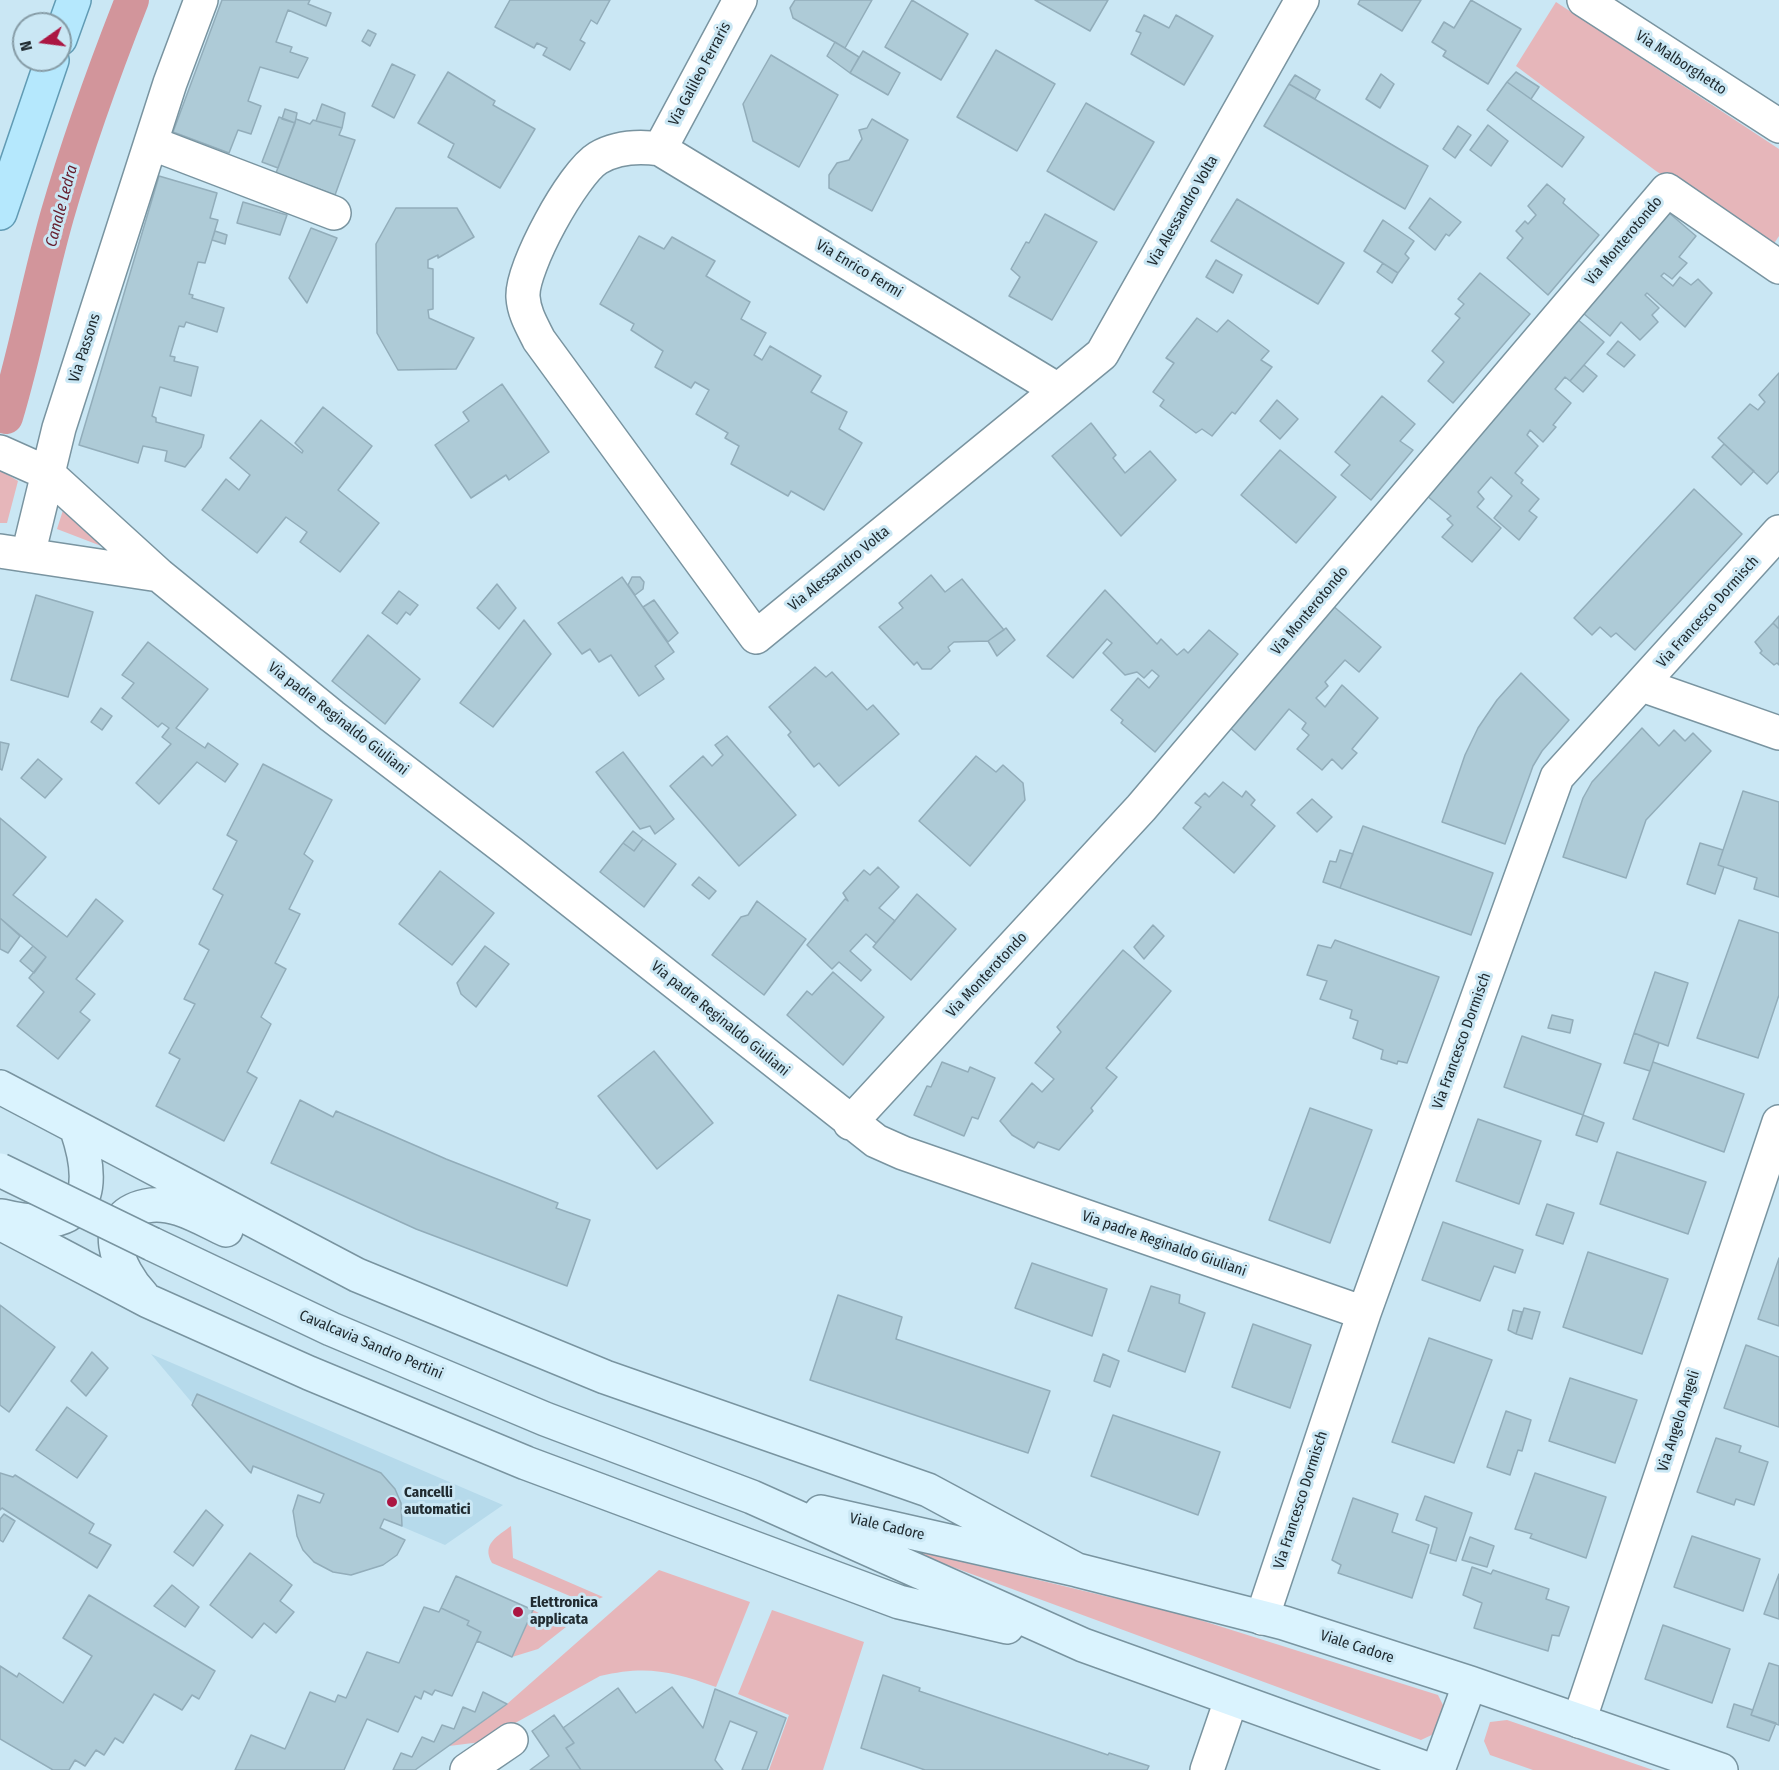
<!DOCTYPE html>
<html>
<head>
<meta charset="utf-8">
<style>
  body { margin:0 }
  #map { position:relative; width:1779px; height:1770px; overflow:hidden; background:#cae7f4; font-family:"Fira Sans Condensed",sans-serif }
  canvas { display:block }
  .north { position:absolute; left:12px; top:12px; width:60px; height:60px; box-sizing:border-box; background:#cae7f4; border:2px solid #869ca6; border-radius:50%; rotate:256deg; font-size:16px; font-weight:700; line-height:24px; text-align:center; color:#202b30 }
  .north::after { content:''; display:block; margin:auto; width:21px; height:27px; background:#ab1642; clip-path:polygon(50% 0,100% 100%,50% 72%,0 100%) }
</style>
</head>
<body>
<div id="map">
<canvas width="1779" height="1770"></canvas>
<div class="north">N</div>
</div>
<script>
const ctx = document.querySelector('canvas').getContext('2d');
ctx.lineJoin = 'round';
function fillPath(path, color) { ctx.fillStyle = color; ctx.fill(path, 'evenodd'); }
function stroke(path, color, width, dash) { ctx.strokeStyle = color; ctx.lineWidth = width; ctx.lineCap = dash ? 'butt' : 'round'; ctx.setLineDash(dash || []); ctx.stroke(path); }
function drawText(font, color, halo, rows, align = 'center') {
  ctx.font = font + ' "Fira Sans Condensed",sans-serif'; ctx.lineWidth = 6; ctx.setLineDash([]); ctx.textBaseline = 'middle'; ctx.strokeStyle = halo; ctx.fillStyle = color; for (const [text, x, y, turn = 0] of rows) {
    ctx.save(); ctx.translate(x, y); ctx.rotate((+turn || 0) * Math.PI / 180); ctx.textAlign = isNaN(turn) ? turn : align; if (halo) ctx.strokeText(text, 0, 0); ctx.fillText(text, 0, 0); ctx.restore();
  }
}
fillPath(new Path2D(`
  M151 1354 503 1505 445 1545 283 1476 254 1467 251 1473Z`), '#b6daeb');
fillPath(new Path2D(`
  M1556 2 1779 149V236L1773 245 1656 171 1516 66Z
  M0 470 18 481 7 523H0Z
  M64 507 109 549 57 529Z
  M511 1526 513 1558 603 1597 590 1603 584 1602 492 1563C481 1544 498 1536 511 1526Z
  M893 1545 1184 1615 1438 1695 1446 1711 1438 1732 1421 1740Z
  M659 1570 750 1602 716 1687C672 1671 646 1665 600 1676L481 1742 449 1746 507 1704Z
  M533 1610 566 1627 538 1649 512 1657Z
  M772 1610 864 1642 823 1770H769L789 1715 738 1694Z
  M1507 1720 1653 1770H1533L1490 1755 1484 1741 1490 1722Z`), '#e6b6ba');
stroke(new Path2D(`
  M6 417C26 350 38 283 57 216 78 143 104 71 132 0`), '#d2959b', 34);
const building = new Path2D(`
  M222 0H310L308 4 331 13 326 26 288 10 276 42 292 47 290 52 308 58 298 78 260 67 248 101 261 106 251 134 238 130 229 153 173 132Z
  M510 0H610L597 24 591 20 580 40 585 43 570 70 543 55 547 48 537 43 534 48 495 27Z
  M795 0H872L845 48 793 18 790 8Z
  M912 0 968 34 941 80 885 47Z
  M1035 0H1108L1090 31Z
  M1360 0H1421L1402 31 1358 4Z
  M1471 0 1521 29 1488 84 1443 56 1446 51 1432 42 1444 22 1454 28Z
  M1144 15 1169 28 1176 15 1213 36 1184 85 1131 54 1141 33 1136 31Z
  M368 30 376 34 370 46 362 41Z
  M835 42 859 57 850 73 827 56Z
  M996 50 1055 84 1017 151 957 117Z
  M863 51 900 73 888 95 850 73Z
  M771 55 838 95 799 167 753 141 743 104Z
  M392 64 415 75 394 118 372 106Z
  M448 72 495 101 493 105 535 129 500 188 448 157 454 144 418 123Z
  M1516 72 1539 87 1531 99 1507 82Z
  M1381 74 1394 84 1380 108 1366 99Z
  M1295 75 1320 90 1315 99 1289 84Z
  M1507 82 1584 137 1562 167 1487 110Z
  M1289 84 1428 166 1405 209 1264 126Z
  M1086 103 1154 142 1114 210 1047 171Z
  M322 104 345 113 342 128 316 121Z
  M285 109 297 113 295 123 282 119Z
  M279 117 295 123 278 168 262 162Z
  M296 119 310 124 313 120 342 128 339 135 355 140 335 195 276 173Z
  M872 119 908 140 872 211 829 188V175L837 163 849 160 862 139 859 130 867 128Z
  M1488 125 1508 141 1491 166 1470 150Z
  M1458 126 1471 135 1455 158 1443 149Z
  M159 176 217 193 210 218 218 220 205 263 198 262 189 294 193 295 192 298 224 308 217 332 186 322 184 327 179 326 170 356 175 357 174 361 198 367 191 396 160 387 152 416 156 418V422L204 435 201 447 185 467 165 461 167 451 143 446 138 463 79 445Z
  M1547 184 1565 199 1563 203 1599 235 1548 295 1507 258 1523 238 1516 231 1525 221 1528 224 1536 215 1528 206Z
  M1430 198 1461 222 1449 236 1446 234 1435 250 1409 228Z
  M1237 199 1344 263 1318 304 1211 241Z
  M243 202 287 215 280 235 237 223Z
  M396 208H457L474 237 438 258V255L428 260V268L433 269V309L428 310 429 318 474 338 456 369 398 370 377 333 376 244Z
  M1668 212 1696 236 1679 257 1687 263 1672 279 1664 273 1661 276 1673 286 1680 277 1691 285 1698 279 1712 293 1685 327 1647 293 1645 295 1659 308 1652 315 1658 322 1640 340 1621 322 1610 336 1583 313Z
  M1045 214 1097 242 1052 320 1009 296 1020 277 1011 269 1026 242 1029 243Z
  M1383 220 1414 241 1405 254 1409 258 1398 273 1364 251Z
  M311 228 337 238 307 303 289 278Z
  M215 231 227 235 225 244 212 240Z
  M639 236 664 249 672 237 715 261 706 276 750 302 741 319 766 333 754 355 762 360 770 346 821 376 811 392 847 412 839 429 862 443 824 510 791 491 788 496 731 464 739 446 725 438 728 433 696 414 709 390 695 382 691 388 655 367 663 351 631 330 634 324 600 304Z
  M1216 260 1242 275 1233 293 1206 277Z
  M1383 263 1398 273 1392 283 1377 272Z
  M1480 273 1530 314 1453 403 1428 381 1444 362 1432 351 1460 318 1455 314 1464 304 1458 299Z
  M1197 318 1217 332 1228 320 1269 351 1261 360 1272 367 1235 414 1232 412 1212 436 1202 429 1196 433 1160 406 1164 400 1153 392 1174 363 1166 358Z
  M1577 319 1604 342 1570 381 1565 377 1555 389 1571 403 1553 425 1556 427 1543 442 1530 430 1527 435 1538 446 1515 473 1523 480 1521 483 1539 499 1529 511 1537 517 1519 540 1494 518 1512 496 1491 477 1478 492 1484 499 1477 507 1501 528 1472 562 1442 537 1453 525 1447 519 1451 516 1426 495Z
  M1618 341 1635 355 1624 367 1607 354Z
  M1584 365 1597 376 1583 392 1570 381Z
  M1779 373V471L1767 484 1718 438 1750 404 1758 410 1765 402 1759 395Z
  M502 384 549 452 509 480 506 475 471 498 435 445 469 421 463 412Z
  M1382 396 1415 424 1400 441 1413 450 1371 500 1341 475 1350 465 1335 452Z
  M1277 400 1298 419 1280 439 1260 421Z
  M323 407 372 446 338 490 379 523 340 572 300 542 307 532 286 517 257 553 202 510 226 479 239 490 250 475 230 458 261 420 302 453 303 451 295 443Z
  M1091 423 1116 455 1113 458 1125 473 1150 451 1176 480 1121 536 1052 456Z
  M1724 444 1754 471 1741 485 1712 457Z
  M1280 450 1336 497 1296 543 1241 495Z
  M1694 489 1742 534 1635 650 1616 633 1611 637 1600 627 1592 635 1574 618Z
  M931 575 945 592 962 579 1004 630 988 641 954 642 948 647 950 651 931 669H922L917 662 914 665 879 627 903 608 899 603Z
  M622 577 674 652 655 666 664 679 639 696 611 655 599 662 590 649 582 654 558 623Z
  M632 577H640L644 582 643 589 635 595 628 585Z
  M497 584 516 608 499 629 477 608Z
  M1105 590 1157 644 1161 639 1177 655 1184 649 1188 653 1209 630 1238 654 1155 752 1121 723 1123 720 1111 710 1138 678 1149 688 1159 676 1152 670 1144 678 1137 672 1125 675 1103 653 1112 643 1107 639 1073 678 1047 656Z
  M399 591 418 605 410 615 406 612 397 624 382 613Z
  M36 595 93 612 68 697 11 680Z
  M654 600 678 633 668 642 643 607Z
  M1332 605 1381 647 1359 672 1345 660 1325 682 1328 686 1316 698 1325 707 1342 685 1378 718 1352 749 1357 753 1342 769 1332 759 1322 770 1297 749 1309 735 1302 729 1306 723 1289 709 1255 750 1228 726Z
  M1779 616V629L1773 623Z
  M524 620 551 654 493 727 460 703Z
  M1773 623 1779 629V665L1777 663 1774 665 1760 653 1762 651 1755 642Z
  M1006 628 1015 640 997 656 988 641Z
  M368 635 420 679 385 724 332 681Z
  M148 642 208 689 176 728 205 748 208 743 238 764 225 782 197 762 159 804 136 783 171 744 162 737 169 728 162 723 158 727 122 698 134 683 122 675Z
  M815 667 826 677 832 672 867 710 873 705 899 734 839 786 819 763 814 767 788 735 791 732 769 707Z
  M1521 673 1569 720 1542 751 1533 766 1505 844 1442 822 1465 755 1478 728 1497 700Z
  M101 708 112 716 102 730 91 722Z
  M1642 728 1659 746 1674 730 1685 741 1693 733 1711 751 1646 820 1626 878 1563 857 1583 798 1592 782Z
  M727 736 796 815 739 866 670 786 703 756 712 766 723 755 715 745Z
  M0 742 9 744 2 770 0 769Z
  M623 752 674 819 655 834 650 826 640 829 596 772Z
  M976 756 996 772 1003 765 1023 783 1025 800 970 866 919 821Z
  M38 759 62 779 45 798 21 778Z
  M263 764 332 800 304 854 313 861 289 909 300 914 275 963 286 969 261 1017 271 1024 247 1072 257 1078 224 1141 156 1106 180 1059 169 1053 195 1004 184 999 209 950 199 944 223 895 213 889 237 841 227 835Z
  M1223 782 1242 797 1246 791 1255 800 1251 805 1275 826 1234 873 1183 828 1201 807 1195 803 1205 793 1209 797Z
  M1743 791 1779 802V897L1754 889 1757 878 1718 865Z
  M1312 799 1332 817 1317 832 1297 813Z
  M0 818 46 857 13 895 67 937 96 899 123 921 76 979 95 994 80 1012 90 1020 58 1059 17 1026 44 992 29 978 46 957 0 918Z
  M1363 826 1493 873 1471 935 1340 888Z
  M633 831 643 839 634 851 623 843Z
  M643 839 676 864 644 907 600 872 623 843 634 851Z
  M1700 843 1723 850 1718 865 1724 867 1715 894 1687 884Z
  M1340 850 1353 854 1340 888 1323 882 1330 861 1336 862Z
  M878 867 899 887 879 908 895 921 876 943 866 934 850 951 871 970 861 981 839 962 832 969 807 945 845 899 848 901 843 893 864 870 870 875Z
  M440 871 494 913 452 965 399 924Z
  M699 877 716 891 709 899 692 885Z
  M917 894 956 929 911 980 873 947Z
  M757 901 806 939 764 995 712 955 741 917 748 915Z
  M0 918 20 936 8 953 0 949Z
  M1739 920 1779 933V995L1758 1058 1697 1038Z
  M1153 925 1164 936 1144 959 1134 947Z
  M1335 940 1439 977 1407 1063 1398 1061 1397 1064 1381 1059 1383 1050 1353 1038 1358 1021 1350 1018 1352 1010 1320 999 1327 981 1307 975 1318 945 1331 948Z
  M33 946 46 957 34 973 20 961Z
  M485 946 509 964 476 1007 461 994 457 983Z
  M1123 950 1171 991 1106 1068 1117 1077 1091 1108 1093 1111 1059 1150 1038 1142 1034 1148 1012 1135 1000 1121 1032 1083 1042 1092 1054 1079 1035 1063 1061 1032 1057 1027Z
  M833 972 884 1017 843 1065 787 1015 807 991 812 995Z
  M1655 972 1688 983 1668 1046 1634 1033Z
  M1552 1015 1573 1020 1570 1033 1548 1028Z
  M1634 1033 1659 1043 1650 1071 1624 1063Z
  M1522 1036 1601 1064 1583 1115 1504 1087Z
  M654 1051 713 1123 657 1169 598 1096Z
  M942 1062 968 1072 970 1067 995 1078 978 1119 972 1117 964 1136 914 1115 927 1086 931 1087Z
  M1653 1062 1744 1094 1724 1152 1633 1119Z
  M300 1100 333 1117 336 1111 446 1159 558 1203 556 1208 590 1220 567 1286 416 1229 271 1163Z
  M1310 1108 1372 1130 1330 1243 1269 1220Z
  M1583 1115 1604 1123 1597 1142 1576 1135Z
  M1478 1119 1541 1141 1519 1204 1456 1181Z
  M1617 1152 1706 1182 1688 1234 1600 1204Z
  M1547 1204 1574 1213 1563 1244 1536 1235Z
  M1443 1222 1523 1250 1515 1273 1494 1266 1480 1301 1422 1280Z
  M1588 1252 1668 1279 1642 1354 1563 1327Z
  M1779 1258V1326L1758 1319Z
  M1032 1263 1107 1289 1092 1336 1015 1308Z
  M1151 1286 1180 1295 1179 1303 1205 1313 1185 1372 1128 1351Z
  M838 1295 902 1317 896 1339 1050 1391 1028 1453 810 1380Z
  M0 1305 55 1347 9 1412 0 1405Z
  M1524 1308 1540 1312 1532 1339 1516 1334Z
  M1513 1310 1522 1312 1516 1334 1508 1330Z
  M1253 1324 1311 1345 1290 1408 1232 1387Z
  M1429 1338 1492 1360 1454 1463 1392 1442Z
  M1746 1345 1779 1357V1427L1724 1408Z
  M92 1352 108 1368 86 1396 71 1381Z
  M1103 1354 1119 1361 1110 1387 1094 1381Z
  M1570 1378 1637 1400 1615 1463 1549 1441Z
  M197 1394 381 1473 395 1489 401 1503 402 1526 384 1519 380 1528 405 1540 397 1555 383 1565 351 1575 333 1572 314 1562 303 1550 297 1536 293 1511 298 1495 320 1503 324 1494 253 1466 251 1473 249 1471 192 1405Z
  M67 1407 107 1436 77 1478 36 1450Z
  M1506 1411 1531 1420 1522 1451 1518 1450 1510 1475 1487 1467Z
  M1113 1415 1220 1452 1198 1515 1091 1476Z
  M1716 1438 1741 1446 1739 1452 1768 1462 1754 1505 1736 1499 1734 1505 1697 1492Z
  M0 1473 13 1477 15 1475 94 1524 89 1533 111 1545 97 1568 2 1508 0 1510Z
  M1535 1473 1606 1497 1586 1558 1530 1538 1532 1534 1515 1529Z
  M1425 1496 1472 1513 1456 1561 1430 1553 1437 1528 1416 1520Z
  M1353 1498 1398 1514 1392 1532 1429 1545 1412 1598 1338 1573 1341 1565 1332 1560Z
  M206 1510 223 1525 193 1566 174 1552Z
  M4 1514 15 1521 3 1542 0 1540V1519Z
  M1692 1536 1760 1559 1743 1611 1674 1587Z
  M1470 1537 1494 1546 1487 1567 1462 1560Z
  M250 1553 292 1585 280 1601 294 1612 276 1633 264 1623 252 1638 210 1605Z
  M1472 1567 1491 1574 1493 1570 1549 1589 1546 1599 1569 1607 1559 1636 1552 1635 1548 1651 1474 1628 1482 1603 1463 1595Z
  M1779 1574V1619L1764 1614Z
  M456 1576 533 1610 512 1657 477 1641 481 1632 467 1625 469 1621 441 1608Z
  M172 1585 199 1607 185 1627 154 1606Z
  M89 1595 215 1671 199 1699 192 1695 182 1710 154 1694 123 1743 115 1738 104 1755 96 1750 85 1766 75 1760 69 1770H53L0 1739V1666L17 1677 19 1673 63 1703 92 1656 63 1638Z
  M424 1607 439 1612 441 1608 469 1621 467 1625 481 1632 452 1696 435 1690 432 1695 424 1691 421 1699 415 1696 398 1732 367 1719 344 1770H235L251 1735 285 1749 310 1692 335 1702 338 1695 346 1698 367 1652 399 1663Z
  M1663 1625 1730 1649 1712 1703 1645 1679Z
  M1769 1663 1779 1666V1725L1751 1715Z
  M883 1675 920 1688 919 1691 1108 1755 1109 1753 1149 1766 1147 1770H925L861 1748Z
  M672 1687 703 1728 715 1689 786 1718 767 1770H742L757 1732 730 1721 715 1760 723 1770H581L566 1748 574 1743 563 1728 618 1688 636 1713Z
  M483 1692 507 1704 415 1770H393L401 1753 412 1757 422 1737 434 1742 442 1725 454 1729 463 1707 475 1712Z
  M1734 1704 1753 1710 1751 1715 1776 1723 1769 1741 1727 1727Z
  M554 1715 574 1743 566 1748 581 1770H530L549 1756 532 1731Z`);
fillPath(building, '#aecbd7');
stroke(building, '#92adba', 1.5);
const minor = new Path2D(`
  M1584 0 1779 126
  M151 143 334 213
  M660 149 740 0
  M1058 390 660 149C639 146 617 147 598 158 573 173 521 268 523 297 524 313 532 326 539 340L756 637 1102 354 1302 0
  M0 452 47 473 159 575 332 716 511 853 876 1141 903 1153 1364 1313
  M0 551 159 575
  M28 555 59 428 170 83 201 0
  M1642 685 1779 733
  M850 1123 1141 808 1667 190 1779 267
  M1262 1618 1364 1313 1557 777 1779 532
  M1579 1721 1779 1122
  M467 1770 511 1740
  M1207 1770 1231 1700`);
const secondary = new Path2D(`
  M0 1087 357 1275 605 1377 928 1490 1077 1570
  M2 1216C79 1235 101 1201 77 1130
  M0 1223 148 1301 309 1373 526 1463 899 1602 1007 1627
  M152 1244 331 1329 545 1419 752 1497 1083 1645 1430 1770
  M142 1295C119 1271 94 1217 146 1206 173 1200 202 1219 226 1230
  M821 1512 1077 1570 1284 1623 1470 1683 1721 1770
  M1438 1770 1470 1683`);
const primary = new Path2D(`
  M60 39 74 0
  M0 213 52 60`);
stroke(minor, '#7994a0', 36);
stroke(secondary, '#7994a0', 36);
stroke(primary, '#619bb4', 36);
stroke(minor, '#fff', 33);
stroke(secondary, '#daf3fe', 33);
stroke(primary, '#b5e8fd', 33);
const secondaryBridge = new Path2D(`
  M0 1170 152 1244`);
stroke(secondaryBridge, '#7994a0', 36, []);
stroke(secondaryBridge, '#daf3fe', 33);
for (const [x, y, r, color] of [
  [392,1502,6,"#ab1642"],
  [518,1612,6,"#ab1642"]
]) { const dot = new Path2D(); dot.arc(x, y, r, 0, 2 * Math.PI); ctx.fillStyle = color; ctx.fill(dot); stroke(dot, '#cae7f4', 2); }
drawText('15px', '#202b30', '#cae7f4', [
  ["Via Malborghetto",1681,63,33],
  ["Via Galileo Ferraris",700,74,-62],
  ["Via Alessandro Volta",1183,211,-60],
  ["Via Monterotondo",1624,241,-50],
  ["Via Enrico Fermi",859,269,31],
  ["Via Passons",85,348,-72],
  ["Via Alessandro Volta",839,569,-39],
  ["Via Monterotondo",1310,611,-50],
  ["Via Francesco Dormisch",1708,612,-48],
  ["Via padre Reginaldo Giuliani",338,719,38],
  ["Via Monterotondo",987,975,-47],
  ["Via padre Reginaldo Giuliani",720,1019,39],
  ["Via Francesco Dormisch",1462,1041,-70],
  ["Via padre Reginaldo Giuliani",1164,1244,19],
  ["Cavalcavia Sandro Pertini",371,1345,23],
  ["Via Angelo Angeli",1679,1421,-72],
  ["Via Francesco Dormisch",1301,1500,-72],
  ["Viale Cadore",887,1527,13],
  ["Viale Cadore",1357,1647,18]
]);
drawText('bold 15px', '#202b30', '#cae7f4', [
  ["Cancelli",404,1493],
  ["automatici",404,1510],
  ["Elettronica",530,1603],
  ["applicata",530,1620]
], 'left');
drawText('italic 16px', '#651c2c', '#cae7f4', [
  ["Canale Ledra",62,206,-75]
]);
</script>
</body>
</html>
